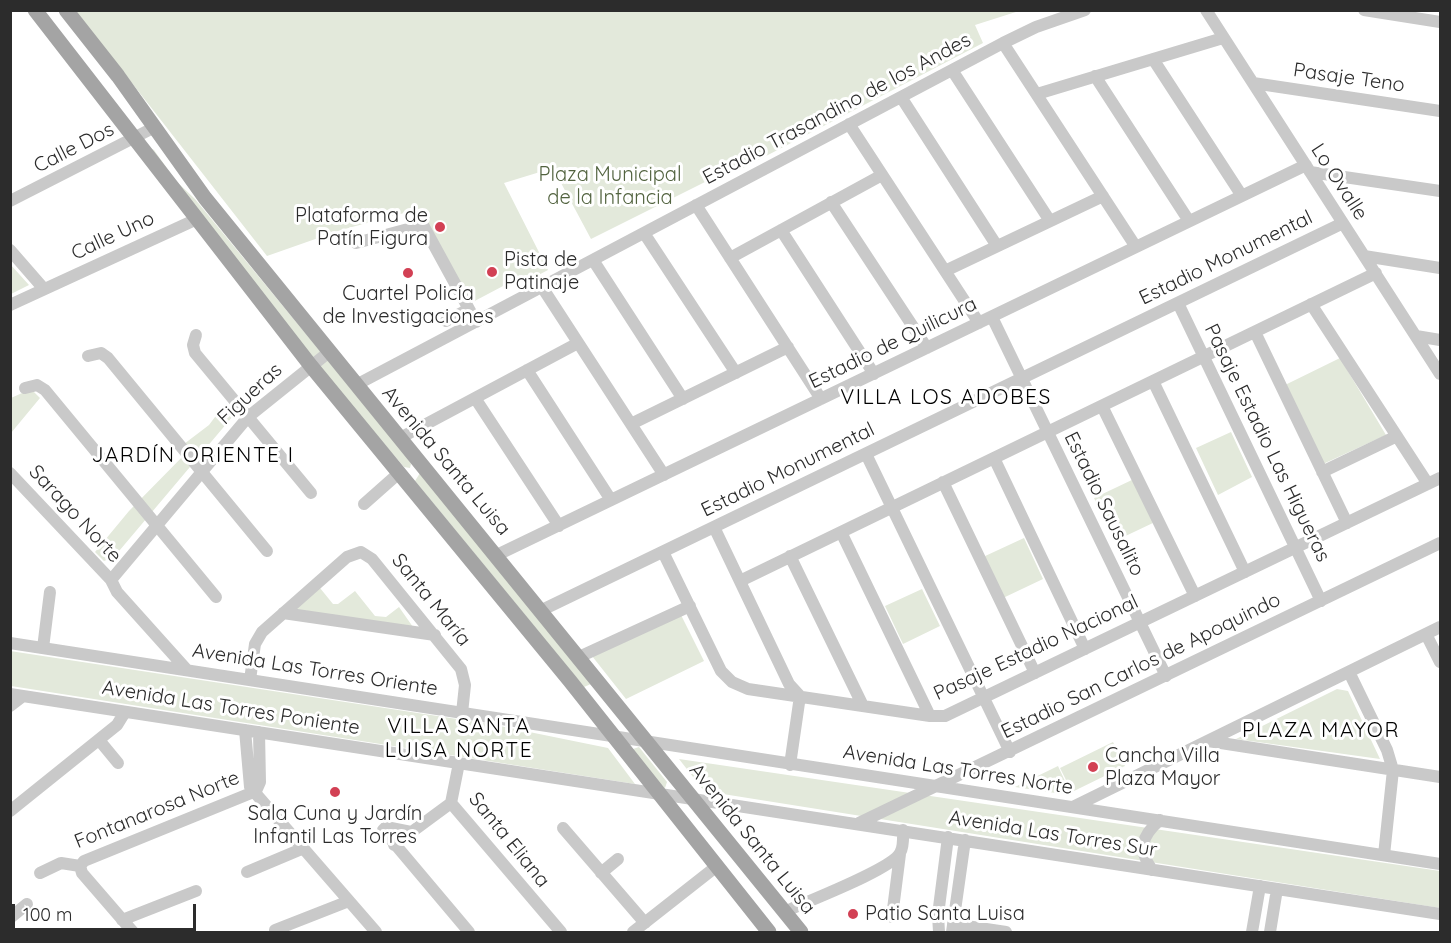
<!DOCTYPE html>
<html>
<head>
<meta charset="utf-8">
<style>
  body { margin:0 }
  #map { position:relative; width:1451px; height:943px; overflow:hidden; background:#fff; font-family:Quicksand,sans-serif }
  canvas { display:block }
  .frame { position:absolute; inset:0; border:12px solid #2c2c2c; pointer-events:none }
  .scale { position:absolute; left:12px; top:904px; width:184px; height:27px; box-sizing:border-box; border:3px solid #2c2c2c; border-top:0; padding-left:8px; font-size:18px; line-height:21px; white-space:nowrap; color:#2c2c2c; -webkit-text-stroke:4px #fff; paint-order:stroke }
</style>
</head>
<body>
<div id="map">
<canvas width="1451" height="943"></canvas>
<div class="frame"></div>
<div class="scale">100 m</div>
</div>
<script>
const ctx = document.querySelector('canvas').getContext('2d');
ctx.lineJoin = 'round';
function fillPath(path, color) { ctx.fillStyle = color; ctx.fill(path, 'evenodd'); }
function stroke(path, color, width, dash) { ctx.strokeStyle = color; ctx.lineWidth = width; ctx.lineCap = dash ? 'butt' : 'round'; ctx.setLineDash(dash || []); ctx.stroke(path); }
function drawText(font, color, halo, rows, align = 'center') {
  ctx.font = font + ' Quicksand,sans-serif'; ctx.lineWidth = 6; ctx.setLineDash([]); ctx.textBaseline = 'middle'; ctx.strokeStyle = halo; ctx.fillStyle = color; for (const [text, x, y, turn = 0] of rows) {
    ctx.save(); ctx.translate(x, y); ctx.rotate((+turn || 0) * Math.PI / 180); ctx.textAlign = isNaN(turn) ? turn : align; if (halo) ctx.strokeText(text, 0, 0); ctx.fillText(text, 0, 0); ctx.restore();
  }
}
fillPath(new Path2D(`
  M72 11H1019L975 25 983 43 743 168 741 164 591 239 553 168 504 183 548 270 527 281 522 276 469 304 419 209 341 230 267 256 121 69Z
  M147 146 154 150 176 181 195 199 407 457 411 464 410 468 404 467 303 349Z
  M10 264 29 285 11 294H10Z
  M1340 358 1386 435 1323 464 1285 385Z
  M31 389 40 398 11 433V398Z
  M224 405 233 416 114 557 104 561 95 552 129 511 189 450 184 444 209 425Z
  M1231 432 1252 477 1218 495 1196 448Z
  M420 473 591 684 584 687 415 481Z
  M1134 479 1155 522 1115 541 1094 498Z
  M1024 538 1043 579 1003 598 983 557Z
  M320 588 333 604H338L355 591 375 616 386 617 399 607 413 627 294 609Z
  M922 589 940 626 903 644 885 606Z
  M681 615 704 661 626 699 592 656Z
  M10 651 490 724 608 748 635 784 11 686Z
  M1337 689 1348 691 1380 759 1236 739Z
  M1113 742 1125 766 1072 792 1060 768Z
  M639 747 667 782 665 788 660 787 630 750Z
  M679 759 1440 871V908L704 791Z
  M1058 766 1071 794 1069 795 1015 787Z`), '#e3e9db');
stroke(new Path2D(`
  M1206 10 1440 374
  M1364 10 1440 22
  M1003 43 1136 247
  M1153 59 1242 196
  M952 70 1050 221
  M1095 76 1189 221
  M1253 83 1440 111
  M1037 94 1223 38
  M901 97 997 246
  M849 124 979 323
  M1310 172 1440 191
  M10 201 155 127
  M831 202 927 348
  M696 205 821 399
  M781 230 874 374
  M644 233 736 373
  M356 243 423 225 476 322
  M10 250 44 289
  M1364 256 1440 268
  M730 258 882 175
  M593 260 683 399
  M945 271 1103 196
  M542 287 664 475
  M1178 303 1321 601
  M1311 304 1428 484
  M10 305 197 219
  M992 317 1166 676
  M446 321 469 309
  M1255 332 1347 523
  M196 335 193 345 195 353 311 493
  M1416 336 1440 340
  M88 356 101 353 108 358 267 551
  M527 370 611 500
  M1153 381 1245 572
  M356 385 1003 43 1036 27 1085 10
  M25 388 37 385 45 390 216 597
  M475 398 559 526
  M1102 406 1195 596
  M631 424 788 347
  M400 438 578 343
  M866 454 1010 752
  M994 458 1085 649
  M1322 472 1397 436
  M10 473 111 580 117 592 187 670
  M943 482 1035 673
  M364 504 399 473
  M714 527 789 684 800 696 790 765
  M841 532 930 716
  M663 552 721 671 732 682 748 689 930 716H945L1440 478
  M497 555 1306 165
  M790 556 863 706
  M111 580 248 417 329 352
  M740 581 1376 273
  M542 610 1343 223
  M283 613 435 635
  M1426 634 1440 662
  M10 643 1440 864
  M43 648 50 592
  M579 657 690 606
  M1349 672 1387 750 1393 770 1384 855
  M250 680 255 644 262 632 347 557 361 552 372 559 461 669 465 685 462 713
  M10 694 1440 914
  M10 706 23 696
  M245 730 250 787 376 932
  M99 740 118 763
  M1208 741 1440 777
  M256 791 260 782 259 732
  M451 803 561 932
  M451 803 459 763
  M1073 807 1440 627
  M10 811 117 725 125 712
  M859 823 1440 543
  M563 828 645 923
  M411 832 386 827 383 830 469 932
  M394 845 451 803
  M80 866 84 861 256 791
  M80 866 82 873 133 932
  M1152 870C1138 850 1141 836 1160 820
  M247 872 304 848
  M40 873 61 863 80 866
  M601 873 618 859
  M784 912C805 902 891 870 900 853 904 847 903 837 903 830
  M892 917 900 854
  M10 918 27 904
  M122 920 196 891
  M953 924 1006 932
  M275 930 349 901
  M633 932 717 866
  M939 932 938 915 948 837
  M952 932 965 840
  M1252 932 1260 886
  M1270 932 1277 889`), '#c9c9c9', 12);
stroke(new Path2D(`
  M35 10 311 366 570 681 769 932
  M66 10 118 76 205 198 801 932`), '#a4a4a4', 15);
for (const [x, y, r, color] of [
  [440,227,6,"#d24054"],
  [492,272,6,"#d24054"],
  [408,273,6,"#d24054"],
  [1093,767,6,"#d24054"],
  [335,792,6,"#d24054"],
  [853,914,6,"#d24054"]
]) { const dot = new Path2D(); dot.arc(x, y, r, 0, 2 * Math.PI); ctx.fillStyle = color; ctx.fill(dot); stroke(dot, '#fff', 2); }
drawText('20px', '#2c2c2c', '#fff', [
  ["Pasaje Teno",1349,78,8],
  ["Estadio Trasandino de los Andes",837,109,-28],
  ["Calle Dos",74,148,-27],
  ["Lo Ovalle",1339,182,57],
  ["Calle Uno",113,236,-25],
  ["Estadio Monumental",1226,258,-26],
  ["Estadio de Quilicura",893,343,-26],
  ["Figueras",250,394,-43],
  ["Pasaje Estadio Las Higueras",1267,443,64],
  ["Avenida Santa Luisa",446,461,50],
  ["Estadio Monumental",788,470,-26],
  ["Estadio Sausalito",1104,504,64],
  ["Sarago Norte",75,514,47],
  ["Santa María",431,600,51],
  ["Pasaje Estadio Nacional",1036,648,-25],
  ["Estadio San Carlos de Apoquindo",1141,666,-26],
  ["Avenida Las Torres Oriente",315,670,9],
  ["Avenida Las Torres Poniente",231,708,9],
  ["Avenida Las Torres Norte",958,770,9],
  ["Fontanarosa Norte",157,810,-22],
  ["Avenida Las Torres Sur",1053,834,9],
  ["Avenida Santa Luisa",752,839,51],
  ["Santa Eliana",509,840,51]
]);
drawText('20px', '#52633f', '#fff', [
  ["Plaza Municipal",610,175],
  ["de la Infancia",610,198]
]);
drawText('20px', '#2c2c2c', '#fff', [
  ["Plataforma de",428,216,"right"],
  ["Patín Figura",428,239,"right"],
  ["Pista de",504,260],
  ["Patinaje",504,283],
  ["Cuartel Policía",408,294,"center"],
  ["de Investigaciones",408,317,"center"],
  ["Cancha Villa",1105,756],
  ["Plaza Mayor",1105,779],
  ["Sala Cuna y Jardín",335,814,"center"],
  ["Infantil Las Torres",335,837,"center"],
  ["Patio Santa Luisa",865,914]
], 'left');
ctx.letterSpacing = '1.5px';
drawText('21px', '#000', '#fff', [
  ["VILLA LOS ADOBES",946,398],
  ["JARDÍN ORIENTE I",193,456],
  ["VILLA SANTA",459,727],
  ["LUISA NORTE",459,751],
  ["PLAZA MAYOR",1321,731]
]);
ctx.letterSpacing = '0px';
</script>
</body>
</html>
